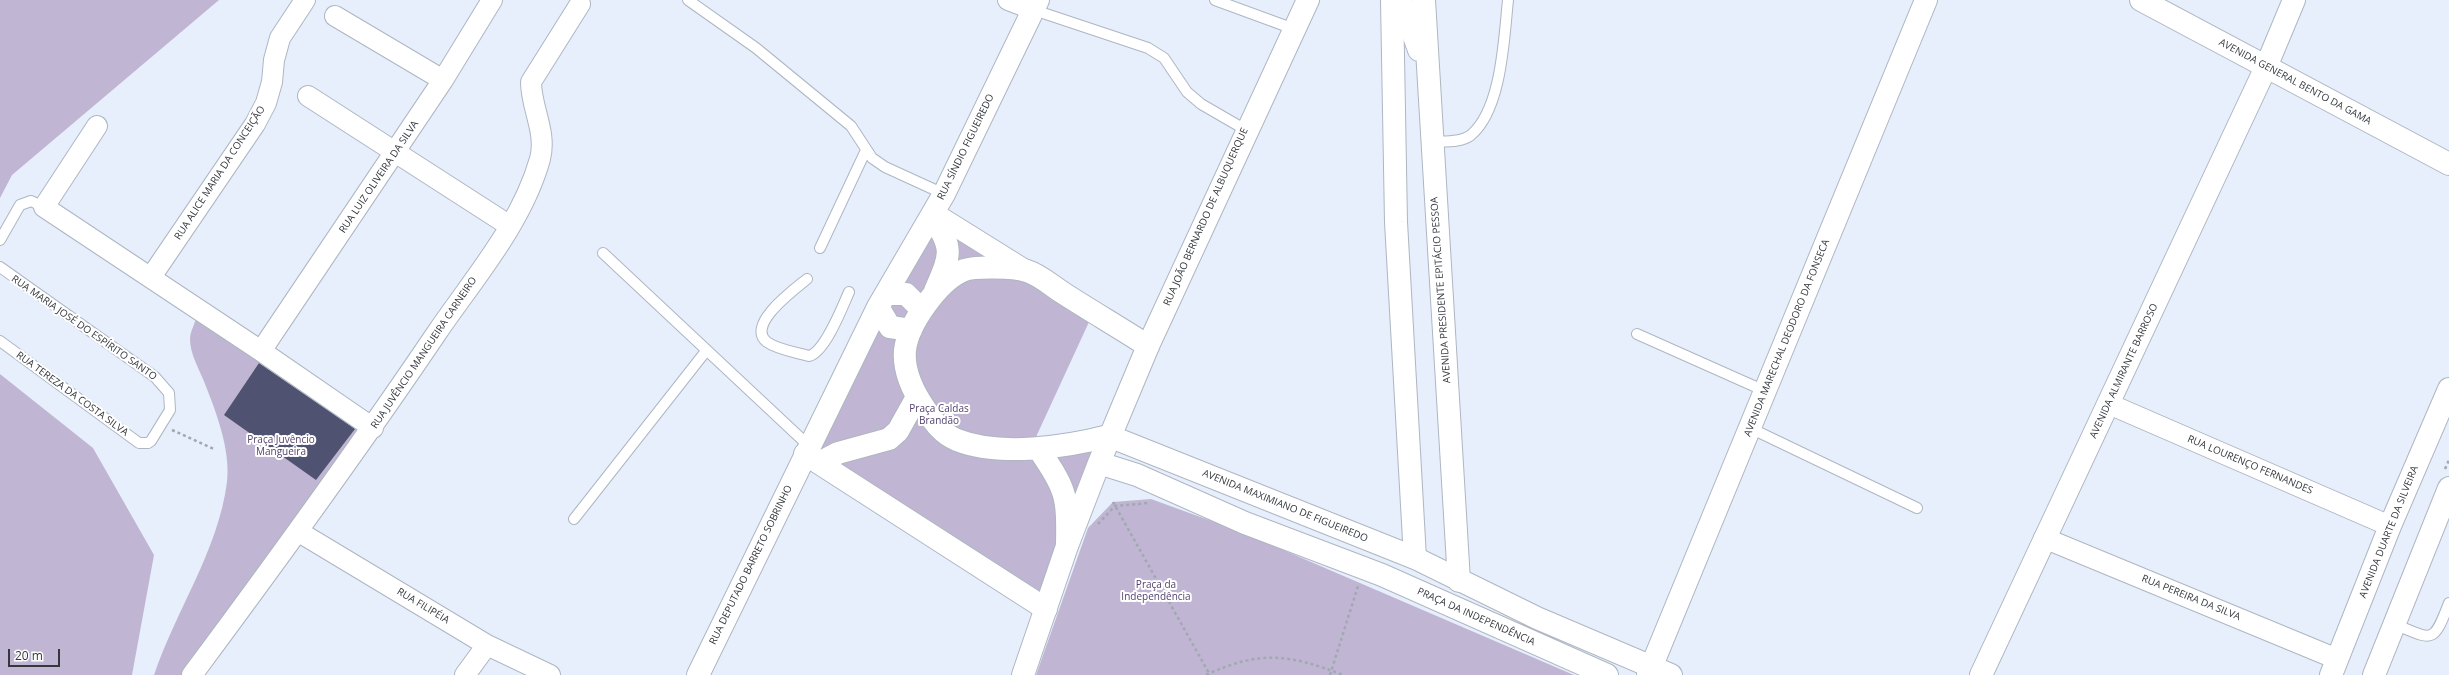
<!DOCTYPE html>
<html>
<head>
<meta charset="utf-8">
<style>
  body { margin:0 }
  #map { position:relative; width:2449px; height:675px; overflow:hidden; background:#e7effc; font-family:"Open Sans",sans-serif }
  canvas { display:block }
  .scale { position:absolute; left:8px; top:649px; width:52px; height:18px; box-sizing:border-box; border:2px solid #34373c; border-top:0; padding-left:5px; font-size:12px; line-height:14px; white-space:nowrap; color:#34373c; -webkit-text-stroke:3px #fff; paint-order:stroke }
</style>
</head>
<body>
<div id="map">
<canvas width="2449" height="675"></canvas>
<div class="scale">20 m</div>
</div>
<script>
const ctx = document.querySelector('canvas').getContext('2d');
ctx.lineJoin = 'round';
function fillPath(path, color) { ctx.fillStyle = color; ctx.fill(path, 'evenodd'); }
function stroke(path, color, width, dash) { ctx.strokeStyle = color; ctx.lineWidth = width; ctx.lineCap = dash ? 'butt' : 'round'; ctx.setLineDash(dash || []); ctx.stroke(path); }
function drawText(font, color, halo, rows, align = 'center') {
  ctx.font = font + ' "Open Sans",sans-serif'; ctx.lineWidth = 4; ctx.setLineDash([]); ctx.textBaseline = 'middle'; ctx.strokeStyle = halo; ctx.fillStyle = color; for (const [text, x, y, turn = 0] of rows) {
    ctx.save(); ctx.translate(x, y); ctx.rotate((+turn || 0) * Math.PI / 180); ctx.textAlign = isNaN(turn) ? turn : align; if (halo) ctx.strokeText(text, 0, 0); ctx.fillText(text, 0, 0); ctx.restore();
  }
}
fillPath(new Path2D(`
  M0 0H219L12 175 0 198Z
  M932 217 1089 322 1036 437 1092 449 1041 593 805 454Z
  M196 319 360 432 182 675H154C176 610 218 551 227 482 231 449 215 409 203 379 198 367 190 353 190 339 190 333 194 325 196 319Z
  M0 374 93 448 154 555 132 675H0Z
  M1151 499 1239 531 1574 675H1036L1088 528 1113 502Z`), '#c0b6d3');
fillPath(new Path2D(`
  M259 363 355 429 316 480 224 415Z`), '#4f5270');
const lane = new Path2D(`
  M688 0 756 48 851 126 872 158 885 167 944 194
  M1215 0 1294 29
  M1034 10 1148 48 1164 58 1187 92 1201 104 1246 130
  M1432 142C1443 141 1461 143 1471 135 1502 109 1504 37 1508 0
  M0 240 20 205 31 201 44 207
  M820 248 866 150
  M603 253 809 446
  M0 267 155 377 169 393 170 410 151 441 148 443H139L0 341
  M807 279C795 289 745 325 767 342 778 350 796 352 809 356 825 352 842 308 849 292
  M1637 334 1765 391
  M1750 428 1917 508
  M574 519 706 351
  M2394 624C2433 640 2433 645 2449 603`);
const street = new Path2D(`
  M1008 0 1034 10
  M335 16 443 80
  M308 96 510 226
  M97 126 44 207 261 351 373 428
  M934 213 1027 271
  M151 277 255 124 266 103 272 82 274 60 280 38 305 0
  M261 351 443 80 492 0
  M2109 404 2390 526
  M299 532 487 645 550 675
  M2044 538 2337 659
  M192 675C276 562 359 448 438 331 475 277 522 223 540 159 547 132 531 108 531 82L580 4
  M465 675 487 645`);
const secondary = new Path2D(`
  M1392 0 1396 222 1415 558
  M2141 0 2449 164
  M932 217C955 249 950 256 935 291
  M886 294H906L922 310
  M878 307 890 327 911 330
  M1109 436C1066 447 1000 457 957 440 942 434 934 422 925 409 914 393 903 371 905 350 908 324 938 282 962 271 973 266 1015 267 1027 271 1040 275 1052 286 1063 293 1091 311 1120 328 1148 346
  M1038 448C1066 490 1068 494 1067 545
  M805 454 1046 609
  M819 463 838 453 889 439 898 431 917 397
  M698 675 878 307 944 194 1038 0
  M1648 675 1926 0
  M1981 675 2266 67 2294 0`);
const primary = new Path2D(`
  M1308 0 1148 346 1099 463 1137 475 1245 523 1382 575 1607 675
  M1401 0 1419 50
  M1424 0 1459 581
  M1109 436 1415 558 1537 618 1671 675
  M1023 675 1067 546 1099 463
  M2331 675 2390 526 2449 389
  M2374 675 2449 488`);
stroke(lane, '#aeb6c2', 12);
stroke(street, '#aeb6c2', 22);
stroke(secondary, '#aeb6c2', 24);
stroke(primary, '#aeb6c2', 24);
stroke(new Path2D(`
  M172 430 214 449
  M2445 469 2449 460
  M1113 502 1210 675
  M1098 524 1115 506 1148 503
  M1206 675C1260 650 1289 654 1343 675
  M1330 675 1358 586`), '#a2a8b2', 2.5, [3, 3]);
stroke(lane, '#fff', 10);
stroke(street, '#fff', 20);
stroke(secondary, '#fff', 22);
stroke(primary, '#fff', 22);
drawText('10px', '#34373c', '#fff', [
  ["AVENIDA GENERAL BENTO DA GAMA",2295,82,28],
  ["RUA SÍNDIO FIGUEIREDO",966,147,-64],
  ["RUA ALICE MARIA DA CONCEIÇÃO",220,173,-57],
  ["RUA LUIZ OLIVEIRA DA SILVA",379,177,-56],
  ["RUA JOÃO BERNARDO DE ALBUQUERQUE",1206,217,-66],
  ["AVENIDA PRESIDENTE EPITÁCIO PESSOA",1441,290,-94],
  ["RUA MARIA JOSÉ DO ESPÍRITO SANTO",84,328,35],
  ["AVENIDA MARECHAL DEODORO DA FONSECA",1787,338,-68],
  ["RUA JUVÊNCIO MANGUEIRA CARNEIRO",424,353,-56],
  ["AVENIDA ALMIRANTE BARROSO",2124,371,-65],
  ["RUA TEREZA DA COSTA SILVA",72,394,36],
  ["RUA LOURENÇO FERNANDES",2250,465,23],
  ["AVENIDA MAXIMIANO DE FIGUEIREDO",1285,506,22],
  ["AVENIDA DUARTE DA SILVEIRA",2389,532,-68],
  ["RUA DEPUTADO BARRETO SOBRINHO",751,565,-64],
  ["RUA PEREIRA DA SILVA",2191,598,22],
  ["RUA FILIPÉIA",423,606,31],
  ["PRAÇA DA INDEPENDÊNCIA",1476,617,24]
]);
drawText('10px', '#513f6d', '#fff', [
  ["Praça Caldas",939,409],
  ["Brandão",939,421],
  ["Praça Juvêncio",281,440],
  ["Mangueira",281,452],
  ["Praça da",1156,585],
  ["Independência",1156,597]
]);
</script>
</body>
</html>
